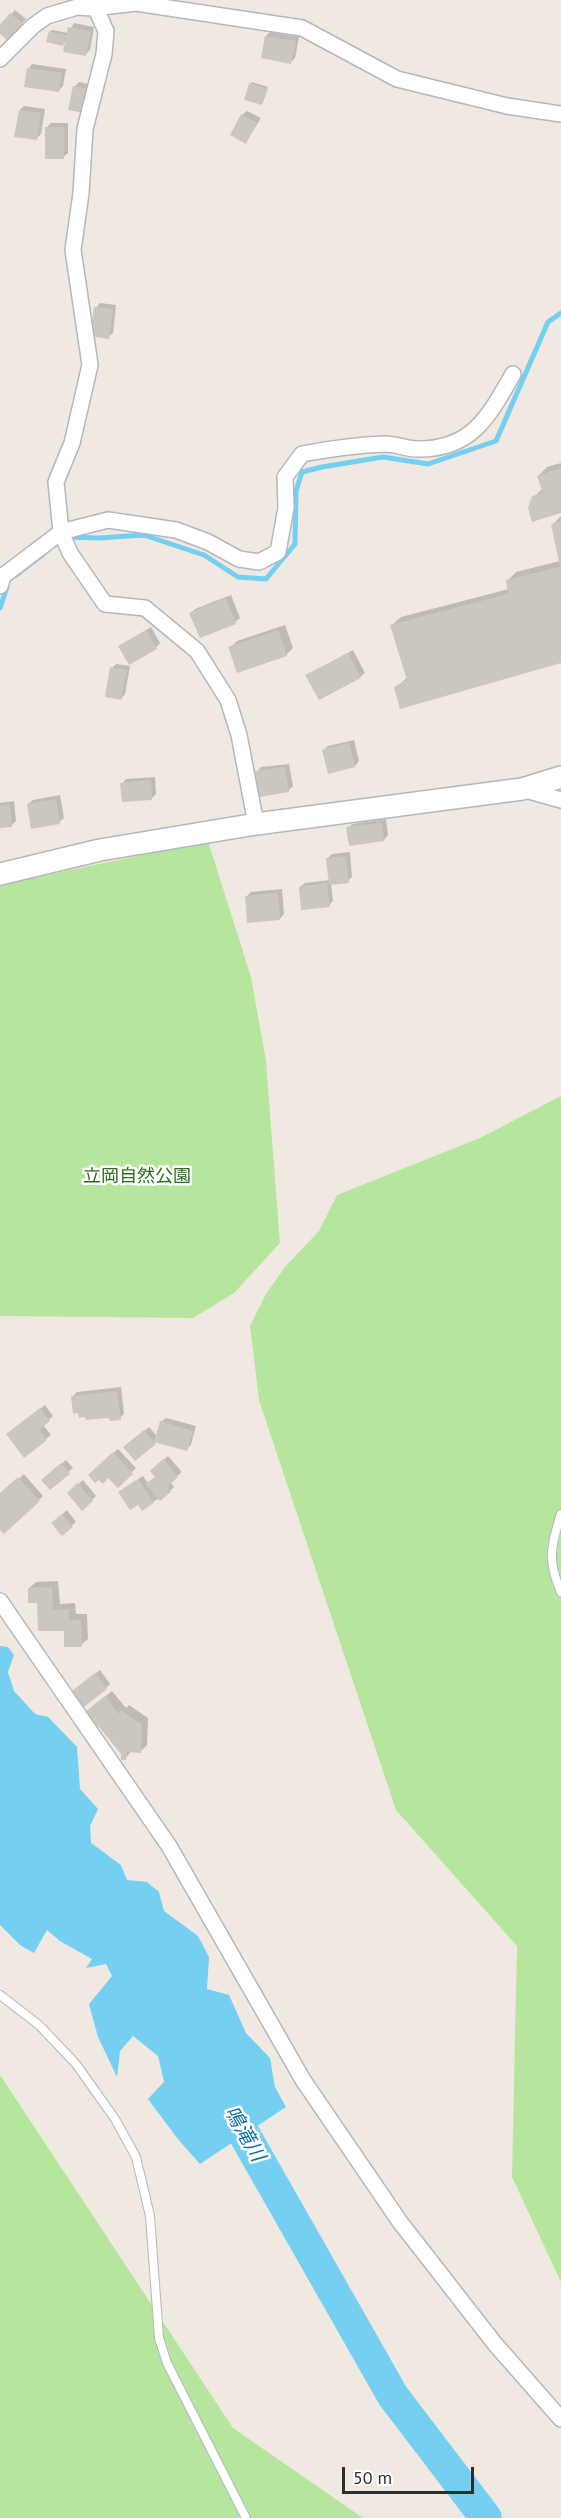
<!DOCTYPE html>
<html>
<head>
<meta charset="utf-8">
<style>
  body { margin:0 }
  #map { position:relative; width:561px; height:2518px; overflow:hidden; background:#efe9e1; font-family:"PT Sans",sans-serif }
  canvas { display:block }
  .scale { position:absolute; left:342px; top:2467px; width:132px; height:27px; box-sizing:border-box; border:3px solid #2e2e2e; border-top:0; padding-left:8px; font-size:18px; line-height:21px; white-space:nowrap; color:#2e2e2e; -webkit-text-stroke:4px #fff; paint-order:stroke }
</style>
</head>
<body>
<div id="map">
<canvas width="561" height="2518"></canvas>
<div class="scale">50 m</div>
</div>
<script>
const ctx = document.querySelector('canvas').getContext('2d');
ctx.lineJoin = 'round';
function fillPath(path, color) { ctx.fillStyle = color; ctx.fill(path, 'evenodd'); }
function stroke(path, color, width, dash) { ctx.strokeStyle = color; ctx.lineWidth = width; ctx.lineCap = dash ? 'butt' : 'round'; ctx.setLineDash(dash || []); ctx.stroke(path); }
function drawText(font, color, halo, rows, align = 'center') {
  ctx.font = font + ' "PT Sans","Noto Sans JP",sans-serif'; ctx.lineWidth = 5; ctx.setLineDash([]); ctx.textBaseline = 'middle'; ctx.strokeStyle = halo; ctx.fillStyle = color; for (const [text, x, y, turn = 0] of rows) {
    ctx.save(); ctx.translate(x, y); ctx.rotate((+turn || 0) * Math.PI / 180); ctx.textAlign = isNaN(turn) ? turn : align; if (halo) ctx.strokeText(text, 0, 0); ctx.fillText(text, 0, 0); ctx.restore();
  }
}
fillPath(new Path2D(`
  M208 841 251 977 266 1061 280 1243 234 1293 193 1318 0 1316V885Z
  M561 1096V2282L512 2177 517 1946 396 1810 259 1400 250 1326 266 1294 285 1267 319 1231 337 1195 480 1138Z
  M0 2075 233 2428 363 2518H0Z`), '#b6e59e');
fillPath(new Path2D(`
  M0 1646 8 1647 14 1655 8 1672 14 1691 35 1714 48 1717 77 1747 80 1789 98 1809 90 1826 91 1843 121 1865 127 1880 147 1882 159 1892 164 1911 198 1936 209 1957 207 1989 229 1995 246 2033 270 2058 275 2087 286 2107 200 2164 177 2138 148 2099 164 2082 158 2056 133 2036 120 2051 117 2077 98 2037 89 2004 112 1976 106 1964 86 1968 92 1959 60 1941 47 1930 34 1953 20 1945 0 1925Z`), '#75cff0');
fillPath(new Path2D(`
  M15 10 26 19 12 35 0 32V27Z
  M74 23 94 27 90 50 86 54 67 40 63 44 50 32 52 30 68 33Z
  M270 32 299 37 295 58 291 62 266 36Z
  M32 64 66 69 63 86 58 91 28 69Z
  M79 82 92 85 69 109 74 87Z
  M252 82 268 87 262 104 251 84Z
  M24 106 45 109 41 134 36 139 20 110Z
  M247 111 261 118 246 142 242 115Z
  M51 123H68V153L63 157 46 128Z
  M100 303 116 305 113 333 108 337 96 308Z
  M561 463V511L534 497 543 488 538 476 547 467Z
  M561 516V661L396 687 408 677 392 625 401 617 509 589 507 581 516 572 560 561 552 525Z
  M231 595 240 618 235 622 200 636 191 613 195 609Z
  M285 625 293 648 286 655 230 648 237 641Z
  M151 627 160 643 156 648 120 646Z
  M353 650 365 673 360 677 307 675Z
  M116 664 130 666 125 694 121 699 112 668Z
  M354 740 359 761 355 766 323 751 328 746Z
  M289 764 293 786 288 791 257 772 261 767Z
  M155 777 156 794 152 798 122 784 126 779Z
  M60 795 64 818 59 822 28 804 33 800Z
  M14 801 16 821 12 825 0 827V803Z
  M386 819 388 835 384 840 348 828 352 824Z
  M350 852 352 877 348 881 331 883 333 901 329 905 300 887 305 883 330 880 328 858 332 854Z
  M282 889 284 914 280 919 247 896 251 892Z
  M121 1387 124 1414 120 1418 72 1397 77 1392Z
  M45 1405 53 1416 43 1425 51 1435 46 1439 13 1430Z
  M166 1418 196 1426 191 1445 187 1449 157 1441 136 1459 130 1443 149 1427 157 1436 161 1422Z
  M118 1449 136 1468 118 1486 108 1476 90 1475Z
  M168 1456 182 1472 170 1482 174 1487 170 1491 142 1509 124 1488 143 1476 148 1483 156 1476V1466Z
  M66 1460 73 1468 50 1488 48 1476Z
  M24 1474 43 1496 4 1532 0 1527V1495Z
  M83 1480 96 1496 83 1508 69 1493Z
  M67 1510 76 1522 62 1534 57 1519Z
  M58 1581 60 1604 75 1603 76 1614H87L88 1639 81 1645 38 1601 29 1588 36 1582Z
  M100 1670 110 1684 106 1688 74 1690Z
  M112 1691 126 1708 129 1705 148 1718 147 1745 140 1752 132 1751 125 1758 98 1724 84 1714Z`), '#0003');
stroke(new Path2D(`
  M68 537 99 538 144 535 204 555 238 577 266 579 295 544 296 491 302 472 322 467 383 457 428 464 496 441 548 322 561 313
  M16 575 42 555
  M0 608 7 587`), '#75cff0', 5);
stroke(new Path2D(`
  M223 2097 393 2396 486 2518`), '#75cff0', 32);
fillPath(new Path2D(`
  M10 13 23 24 8 41 0 34V25Z
  M68 27 91 31 86 56 63 52Z
  M49 31 66 35 63 46 46 42Z
  M265 36 296 41 291 64 261 58Z
  M27 68 62 73 59 92 24 87Z
  M249 83 268 89 262 105 244 100Z
  M73 86 89 89 84 113 68 110Z
  M19 110 41 113 37 140 14 137Z
  M241 114 257 123 246 144 230 135Z
  M45 127H64V159H45Z
  M94 307 113 309 109 339 90 336Z
  M561 468V513L532 522 528 508 532 496 543 493 537 476Z
  M561 521V663L400 709 394 687 407 680 390 625 508 594 506 580 560 567 551 524Z
  M226 598 236 624 200 638 189 613Z
  M146 630 157 649 129 665 118 646Z
  M278 630 287 656 237 673 228 647Z
  M348 653 361 678 319 700 305 675Z
  M110 667 127 670 121 700 105 697Z
  M349 743 355 767 328 774 322 750Z
  M285 767 289 792 259 797 255 771Z
  M151 780 152 800 122 802 120 783Z
  M56 799 60 824 31 829 27 804Z
  M10 805 12 827 0 828V806Z
  M382 823 384 841 349 846 346 827Z
  M346 856 349 883 329 885 326 858Z
  M327 883 330 907 301 910 299 887Z
  M278 893 280 920 247 923 245 896Z
  M117 1391 121 1420 110 1421 109 1418 86 1420 85 1417 79 1418 78 1413 73 1414 71 1396Z
  M40 1408 50 1421 39 1430 47 1440 24 1458 6 1434Z
  M160 1421 193 1431 187 1451 154 1442Z
  M144 1430 156 1444 135 1461 123 1447Z
  M113 1452 133 1474 118 1488 108 1478 103 1484 99 1480 95 1483 88 1475Z
  M163 1459 178 1477 167 1487 171 1492 160 1501 145 1484 155 1477 150 1471Z
  M61 1463 70 1474 50 1490 41 1480Z
  M18 1477 40 1501 4 1534 0 1530V1493Z
  M138 1479 154 1503 142 1511 138 1505 130 1510 118 1492Z
  M77 1483 93 1501 82 1511 67 1493Z
  M62 1514 73 1527 62 1536 51 1523Z
  M52 1587 53 1610 69 1609V1620H81L82 1647H64V1631H38L37 1603H28V1588Z
  M95 1673 107 1689 80 1710 68 1694Z
  M105 1696 119 1714 121 1710 142 1725 141 1753 127 1752 126 1760H121V1754L98 1726 87 1735 75 1720Z`), '#cbc7bf');
const lane = new Path2D(`
  M561 1514C551 1545 547 1561 561 1592
  M0 1995 39 2025 76 2064 115 2119 136 2157 150 2216 159 2338 167 2363 246 2518`);
const street = new Path2D(`
  M95 0V7L106 31 104 54 85 129 81 193 73 250 90 365 72 443 56 482 61 532 108 520 176 530 208 542 239 559 259 562 278 552 286 508 285 477 302 454C329 449 357 445 385 444 396 444 407 449 417 449 472 450 489 416 513 374
  M0 59 33 26 47 16 77 7 93 8 136 3 302 28 397 79 507 106 561 114
  M0 586 3 576 61 532 70 553 105 604 145 608 197 651 228 700 239 735 256 824
  M522 789 561 800
  M0 1601 169 1846 303 2080 400 2222 495 2344 561 2419`);
const secondary = new Path2D(`
  M0 874 100 850 256 824 522 789 561 777`);
stroke(lane, '#b4b7c1', 10);
stroke(street, '#b4b7c1', 18);
stroke(secondary, '#b4b7c1', 24);
stroke(lane, '#fff', 8);
stroke(street, '#fff', 15);
stroke(secondary, '#fff', 21);
drawText('18px', '#2c6e1b', '#fff', [
  ["立岡自然公園",137,1177]
]);
drawText('italic 20px', '#0d6fa3', '#fff', [
  ["鳴滝川",244,2134,60]
]);
</script>
</body>
</html>
